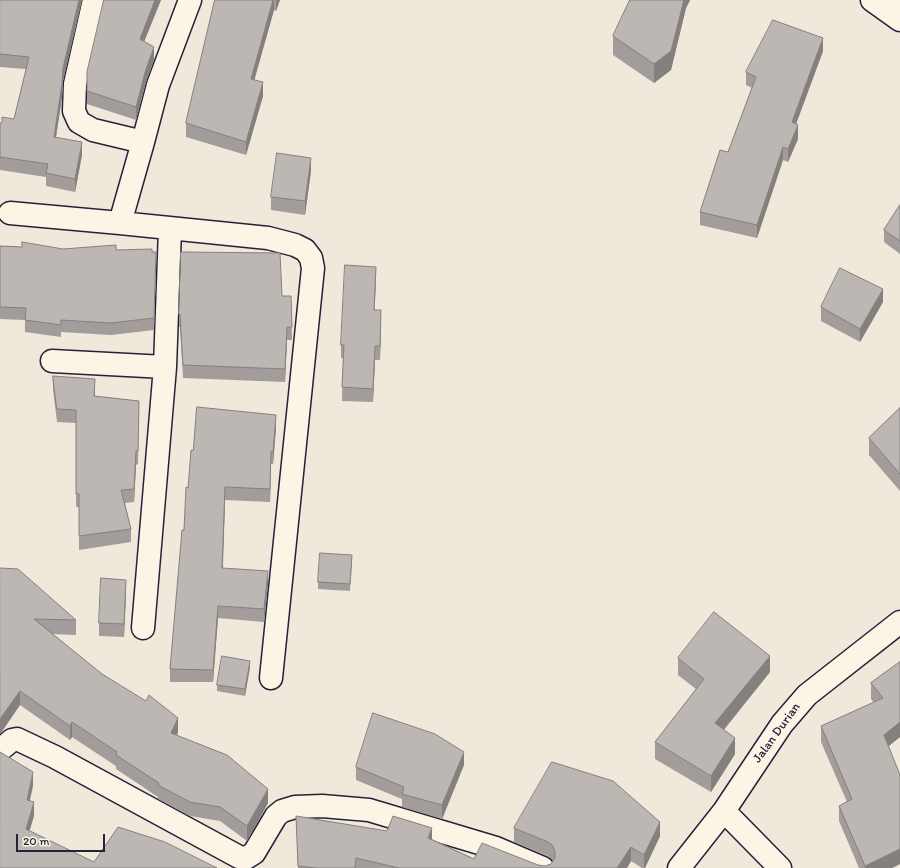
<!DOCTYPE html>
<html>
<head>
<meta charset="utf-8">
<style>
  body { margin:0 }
  #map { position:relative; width:900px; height:868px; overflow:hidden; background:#efe8db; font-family:Itim,sans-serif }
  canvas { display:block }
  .scale { position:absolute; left:16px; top:834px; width:89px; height:18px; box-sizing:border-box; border:2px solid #22223b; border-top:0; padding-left:5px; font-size:12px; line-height:14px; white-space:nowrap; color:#22223b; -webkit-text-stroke:3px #fcf5e5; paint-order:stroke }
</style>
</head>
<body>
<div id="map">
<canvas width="900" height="868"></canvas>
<div class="scale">20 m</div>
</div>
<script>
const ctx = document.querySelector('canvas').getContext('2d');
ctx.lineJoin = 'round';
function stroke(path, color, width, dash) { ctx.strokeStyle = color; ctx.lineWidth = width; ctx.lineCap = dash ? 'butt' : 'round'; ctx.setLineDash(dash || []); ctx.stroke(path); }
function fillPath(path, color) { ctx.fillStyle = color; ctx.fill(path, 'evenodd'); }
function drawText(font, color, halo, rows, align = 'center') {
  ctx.font = font + ' Itim,sans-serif'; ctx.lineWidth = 3; ctx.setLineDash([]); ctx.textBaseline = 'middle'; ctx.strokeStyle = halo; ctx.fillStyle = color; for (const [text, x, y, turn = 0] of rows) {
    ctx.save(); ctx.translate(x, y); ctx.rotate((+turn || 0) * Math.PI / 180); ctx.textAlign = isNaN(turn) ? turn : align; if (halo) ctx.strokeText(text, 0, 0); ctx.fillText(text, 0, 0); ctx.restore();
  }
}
const minor = new Path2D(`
  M94 0 75 84 74 111 79 122 93 130 143 142 158 85 190 0
  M143 142 120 223 268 238 295 245 305 250 311 258 313 268 271 678
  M10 213 120 223
  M52 361 165 367
  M143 628 165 367 170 229
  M0 750 12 740 17 739 55 757 239 857 246 858 254 853 276 816 282 811 295 807 322 806 369 810 496 848 543 868
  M724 811 780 868
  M679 868 724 811 782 724 807 695 900 622`);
const major = new Path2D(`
  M872 0 900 20
  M899 0 900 1`);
stroke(minor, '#22223b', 25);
stroke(major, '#22223b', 25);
stroke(minor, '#fcf5e5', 22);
stroke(major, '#fcf5e5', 22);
fillPath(new Path2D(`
  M0 0H82L63 81 62 97 56 137 82 155 75 192 46 186V177L0 170V123L14 119 26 69 0 67Z
  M104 0H161L144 41 154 60 146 82 136 120 87 104V91Z
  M215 0H280L276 11 274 10 254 80 263 96 246 155 186 137V123Z
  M630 0H690L686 8 671 70 654 83 613 55V36Z
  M823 51 796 124 798 139 788 162 783 160 757 238 700 225V212L728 152 752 88 746 85V72Z
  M311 171 305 215 271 210V197Z
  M900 205V254L884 242V230Z
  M0 246 63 249 116 250 152 252 156 264 154 330 111 335 61 332V337L25 332V320L0 319Z
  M376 280 374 310 381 324 380 360H375L373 402 342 401 343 358H341V345Z
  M282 296H291L292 340H287L285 382 183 378 180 327H179V314Z
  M883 302 860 342 821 321V307Z
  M53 376 95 392V396L139 401 138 464 136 465 134 502 125 503 131 529V542L79 550V507H76V423L57 422 53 389Z
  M900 408V491L869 455V438Z
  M276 428 273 464H271L270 502 225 500 223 568 268 584 264 622 218 618 213 682H170V669L188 488 193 450Z
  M352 562 350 591 318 589V582Z
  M0 568 76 620V635L53 634 102 674 178 732 177 735 268 803 247 841 220 821 190 816 158 799V797L116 769V766L72 737 70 740 20 705 1 733Z
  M126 593 124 637 99 636V623Z
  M678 658 770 672 724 730 735 754 711 792 655 759V742L696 689 678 675Z
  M900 662V737L888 746 900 775V864L892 868H859L839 821V806L847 802 821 742V726L874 703 871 699V683Z
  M250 667 245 696 217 691V685Z
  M464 765 442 819 402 807V799L356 780V767Z
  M296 816 432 839 474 859 545 866 551 864 553 860 548 856 514 842V828L660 836 645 868H642L631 861 627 868H298Z`), '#a29d9a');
fillPath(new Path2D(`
  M79 0H82L63 81 62 97 54 150V137L63 68Z
  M155 0H161L140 52V39Z
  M273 0H274V10L251 92V79Z
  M276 0H280L276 11Z
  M684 0H690L686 8 671 70 654 83V64Z
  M823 38V51L792 135V122Z
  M154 47V60L146 82 136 120V107L146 69Z
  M263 82V96L246 155V142Z
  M798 125V139L788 162V149Z
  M82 142V155L75 192V179Z
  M783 147V160L757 238V225Z
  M311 158V171L305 215V201Z
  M156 252V264L154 330V318Z
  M376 267V280L374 323V310Z
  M883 289V302L860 342V329Z
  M381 310V324L380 360V346Z
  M287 327V340L285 382V369Z
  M375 346V360L373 402V389Z
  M95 379V392L94 409V396Z
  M276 415V428L273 464V452Z
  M136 451V465L134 502V489Z
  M271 451V464L270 502V489Z
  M225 487V500L222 581V568Z
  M268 571V584L264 622V609Z
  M126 580V593L124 637V624Z
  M218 606V618L213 682V670Z
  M770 656V672L715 740V723Z
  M250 661V667L245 696V689Z
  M20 691V705L0 734V719Z
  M178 718V732L171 747V733Z
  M72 722V737L70 740V726Z
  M900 722V737L884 750V735Z
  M735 738V754L711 792V776Z
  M464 752V765L442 819V805Z
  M33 772V786L27 814V800Z
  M268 789V803L247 841V826Z
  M34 802V816L26 843V829Z
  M660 822V836L645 868H644V855Z
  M432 828V842L428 838Z
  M631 847V861L627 868H617Z
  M900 849V864L892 868H865V866Z`), '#84807d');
const building = new Path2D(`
  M0 0H79L63 68 62 84 54 137 82 142 75 179 46 173 48 164 0 157V123H2V117L14 119 29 57 0 54Z
  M104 0H155L140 39 154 47 146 69 136 107 87 91V72Z
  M215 0H273L251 79 263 82 246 142 186 123Z
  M630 0H684L671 51 654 64 613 36Z
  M773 20 823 38 792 122 798 125 788 149 783 147 757 225 700 212 720 150 728 152 756 77 746 72Z
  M277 153 311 158 305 201 271 197Z
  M900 205V241L884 230Z
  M22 242 63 249 116 245V250L152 249V252H156L154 318 111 323 61 320V325L25 320 26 308 0 307V246L22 247Z
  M181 252 280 253 282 296H291L292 327H287L285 369 183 365 180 314H179Z
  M345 265 376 267 374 310H381L380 346H375L373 389 342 387 344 345H341Z
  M840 268 883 289 860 329 821 307Z
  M53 376 95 379 94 396 139 401 138 451H136L134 489 121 490 131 529 79 536V494H76V410L57 409Z
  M197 407 276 415 273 452 271 451 270 489 225 487 222 568 268 571 264 609 218 606 213 670 170 669 182 530H184L186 487 188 488 191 450H193Z
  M900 408V474L869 438Z
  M320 553 352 555 350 584 318 582Z
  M0 568 18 569 76 620 34 619 102 674 146 701 149 695 178 718 171 733 227 755 268 789 247 826 220 807 190 802 158 785 159 783 116 755 117 752 72 722 70 726 20 691 0 719Z
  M101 578 126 580 124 624 99 623Z
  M714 612 770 656 715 723 735 738 711 776 655 742 704 679 678 658Z
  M222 656 250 661 245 689 217 685Z
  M900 662V722L884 735 900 775V849L865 866 839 806 852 799 821 726 883 698 871 683Z
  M373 713 435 734 464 752 442 805 402 794 404 787 356 767Z
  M0 752 33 772 27 800 34 802 26 829 94 862 118 827 165 842 217 868H0Z
  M552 762 613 781 660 822 644 855 631 847 617 868H399L356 858 355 868H316L298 866 296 816 387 831 393 816 432 828 428 838 474 859 482 843 538 865 545 866 551 864 555 858V852L553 846 548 842 514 828Z`);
fillPath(building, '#bcb7b3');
stroke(building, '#84807d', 1);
drawText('13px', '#22223b', '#fcf5e5', [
  ["Jalan Durian",777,733,-54]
]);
</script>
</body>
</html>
